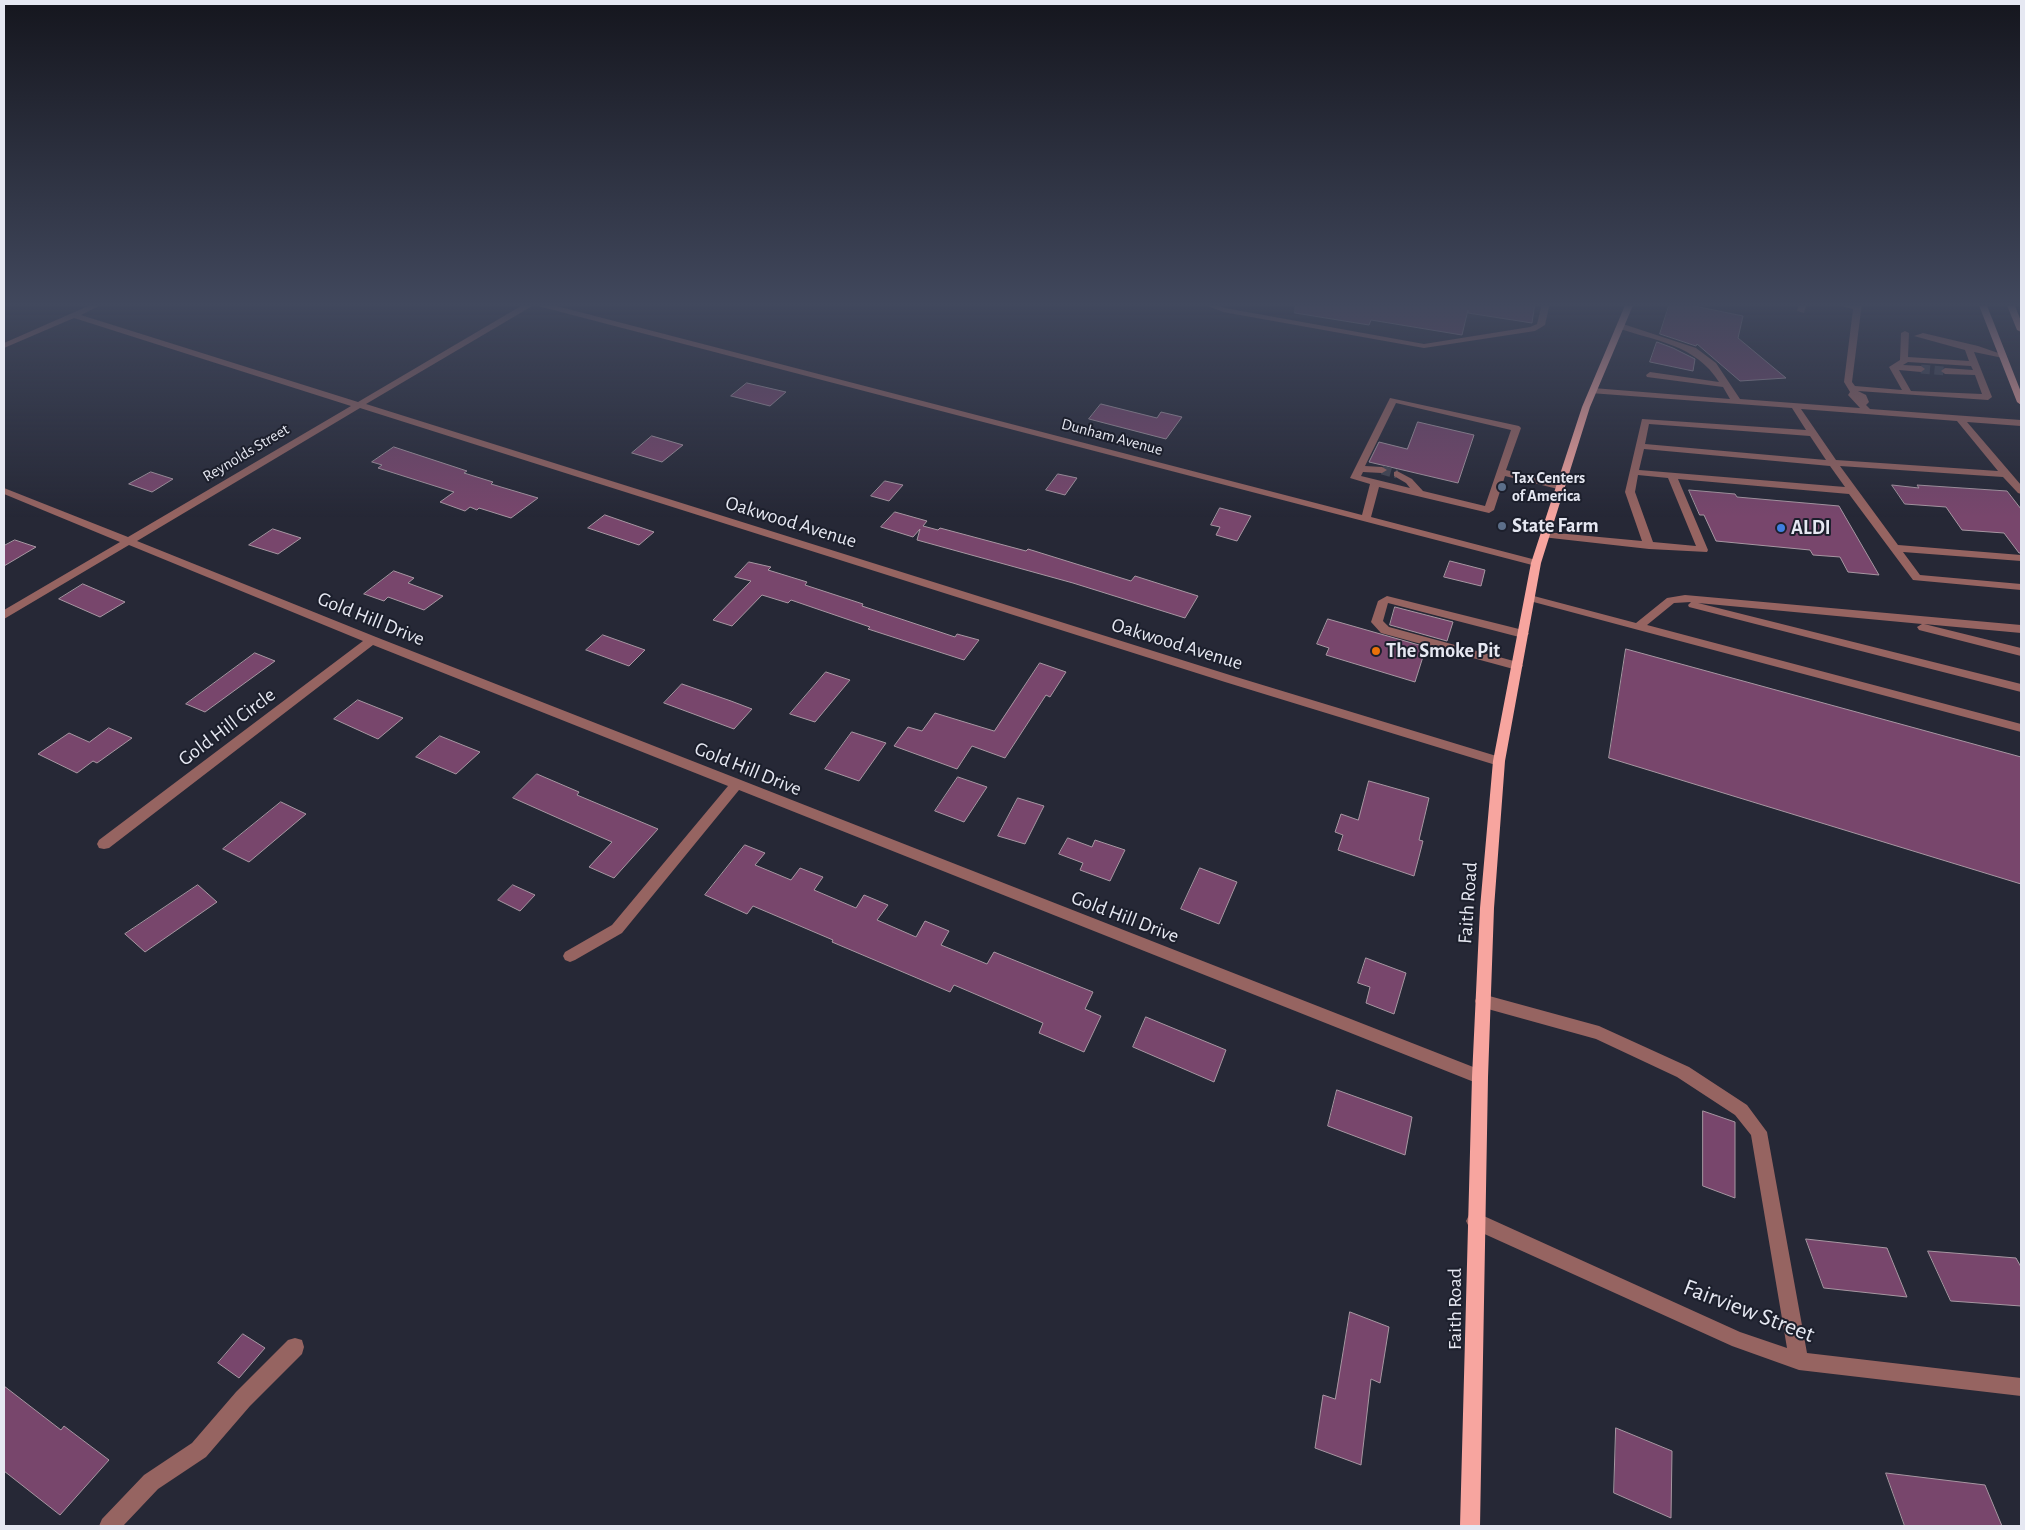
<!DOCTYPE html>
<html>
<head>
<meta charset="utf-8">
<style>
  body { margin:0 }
  #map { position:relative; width:2025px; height:1530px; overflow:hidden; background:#262836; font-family:"Alegreya Sans",sans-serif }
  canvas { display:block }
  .frame { position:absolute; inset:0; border:5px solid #e6e8f2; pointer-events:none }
</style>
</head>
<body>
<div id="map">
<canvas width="2025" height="1530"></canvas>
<div class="frame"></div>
</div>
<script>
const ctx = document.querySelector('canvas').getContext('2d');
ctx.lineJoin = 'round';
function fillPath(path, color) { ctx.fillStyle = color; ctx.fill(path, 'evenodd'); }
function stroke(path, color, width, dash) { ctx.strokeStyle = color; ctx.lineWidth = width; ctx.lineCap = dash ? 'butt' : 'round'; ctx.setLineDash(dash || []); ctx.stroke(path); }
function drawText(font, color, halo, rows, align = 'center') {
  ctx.font = font + ' "Alegreya Sans",sans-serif'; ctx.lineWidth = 4; ctx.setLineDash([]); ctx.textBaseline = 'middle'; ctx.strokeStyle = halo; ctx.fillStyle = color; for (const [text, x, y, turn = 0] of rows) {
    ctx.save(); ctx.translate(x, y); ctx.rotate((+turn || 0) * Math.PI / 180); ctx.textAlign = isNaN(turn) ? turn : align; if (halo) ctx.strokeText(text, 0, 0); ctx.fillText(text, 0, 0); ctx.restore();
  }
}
const building = new Path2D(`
  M1296 303H1535L1532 323 1468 313V310L1462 335 1371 320 1369 325 1295 313Z
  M1670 303H1680L1743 316 1738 338 1786 378 1740 381 1697 344 1696 346 1660 334Z
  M1657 342 1673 348 1695 359 1693 371 1650 362Z
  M747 383 786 392 770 406 731 396Z
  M1101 404 1157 418 1161 412 1182 417 1166 439 1089 419Z
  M1418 422 1474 435 1458 483 1369 462 1379 442 1407 449Z
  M652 436 683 445 662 462 632 453Z
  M394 447 467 471 464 473 493 482 491 484 538 498 511 518 479 508 477 510 470 507 465 511 440 502 454 492 378 468 382 465 372 462Z
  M151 472 173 479 152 492 129 484Z
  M1058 474 1077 478 1065 495 1046 490Z
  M885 481 903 485 889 501 871 496Z
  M1892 485 1919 488 1917 485 2007 491 2021 509V553H2019L2004 533 1962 530 1946 507 1905 504Z
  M1689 490 1735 494 1737 497 1839 506 1879 575 1848 572 1840 557 1813 555 1810 550 1716 541 1704 515H1700Z
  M1220 508 1251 516 1237 541 1216 535 1220 527 1211 525Z
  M895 512 927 521 923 526 938 530 940 528 1026 551 1028 549 1131 581 1135 576 1198 596 1185 618 1073 583 917 540 920 529 913 537 881 527Z
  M605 515 654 532 639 545 588 528Z
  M273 529 301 538 278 554 249 545Z
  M15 540 36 547 4 566V546Z
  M1450 561 1485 570 1481 586 1444 577Z
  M749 562 771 567 768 570 807 582 805 585 863 604 862 606 955 637 957 634 979 640 964 660 868 629 870 627 791 600 788 603 762 595 732 626 713 620 751 581 735 577Z
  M394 571 414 578 408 583 443 596 424 610 388 597 384 601 364 594Z
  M83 584 125 602 100 617 59 599Z
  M1395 607 1453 622 1447 641 1390 625Z
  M1328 619 1426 647 1415 682 1326 655 1329 648 1317 644Z
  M603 635 645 650 629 666 586 650Z
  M1626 649 2021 757V884L1609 758Z
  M255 653 275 661 205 712 186 704Z
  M1040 663 1066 672 1050 697 1046 695 1005 758 972 746 957 769 894 746 908 727 922 731 935 713 994 731Z
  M826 672 850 680 815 722 790 714Z
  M682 684 731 701 752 709 734 729 664 703Z
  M358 700 403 718 378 739 334 719Z
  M109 728 132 738 97 763 93 761 77 773 38 754 69 733 89 742Z
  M852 732 886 743 859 781 825 769Z
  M440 736 480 752 456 774 416 757Z
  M537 774 579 792 577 795 658 829 614 878 589 867 612 842 513 798Z
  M958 777 987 787 964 822 935 811Z
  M1369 781 1429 798 1419 840 1423 841 1414 876 1338 850 1343 835 1335 832 1341 814 1358 820Z
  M1018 798 1044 806 1025 844 998 836Z
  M281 802 306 814 249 862 223 849Z
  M1068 838 1092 847 1095 840 1125 850 1110 881 1080 870 1083 863 1059 854Z
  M745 845 765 853 755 865 791 880 800 868 823 877 814 890 856 908 864 895 888 905 877 920 916 937 925 921 949 931 941 945 987 964 994 952 1093 992 1085 1009 1101 1016 1084 1052 1039 1033 1043 1023 954 985 950 992 832 942 833 940 753 906 747 914 705 895Z
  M1200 868 1237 882 1219 924 1181 909Z
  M198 885 217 902 145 952 125 934Z
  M513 885 535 895 520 911 498 900Z
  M1366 958 1406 973 1394 1014 1366 1003 1370 987 1358 983Z
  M1146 1017 1226 1050 1214 1082 1133 1047Z
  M1337 1090 1412 1117 1405 1155 1328 1126Z
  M1703 1111 1735 1122V1198L1703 1186Z
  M1806 1239 1887 1248 1907 1297 1824 1288Z
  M1928 1251 2016 1258 2021 1267V1306L1951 1301Z
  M1350 1312 1389 1327 1380 1383 1371 1379 1361 1465 1315 1448 1323 1395 1335 1399Z
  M243 1334 265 1348 239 1378 218 1363Z
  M4 1386 61 1430 64 1426 109 1460 60 1515 4 1471Z
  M1616 1428 1672 1451 1671 1518 1614 1493Z
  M1886 1473 1985 1485 2002 1526H1905Z`);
fillPath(building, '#78466c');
stroke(building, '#a797a2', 1);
stroke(new Path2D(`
  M1921 369 1945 371
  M1382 470 1397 474`), '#434552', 9, [9, 4.5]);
fillPath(new Path2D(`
  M95 303H105L81 315 358 402 526 303H545L1362 515 1370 484 1350 478 1390 398 1519 426 1521 428 1506 470 1565 485V489L1562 490 1505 476 1494 510 1489 513 1379 487 1371 517 1540 561 1541 563 1536 566 534 305 366 404 1233 676 1503 758 1505 761 1503 764 1499 766 1225 682 360 408 137 541 376 637 1486 1072 1488 1077 1486 1082 1480 1084 1474 1082 739 790 622 933 575 960 570 962 565 960 563 956 565 952 612 925 728 786 373 645 109 848 104 849 99 848 97 844 99 840 363 641 129 545 4 619V610L120 542 4 494V488L128 537 351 406 74 318 4 348V343ZM1396 403 1511 430 1485 506 1423 491 1412 479 1397 471 1394 472V476L1406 483 1410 488 1361 476 1363 472 1382 473 1387 470 1382 467 1365 466Z
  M1200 303H1211L1225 308 1424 344 1530 327 1537 324 1542 303H1550L1545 325 1535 331 1424 348 1223 312Z
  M1799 303H1807L1804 313 1797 311Z
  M1830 303 1854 305V303H1862L1852 382 1855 386 1902 390 1889 367 1900 360 1901 333 1905 331 1909 333 1908 357 1969 361 1965 350 1914 336 1923 333 1978 346 2007 356 2003 358 1974 352 1992 397 1988 400 1858 391 1866 395 1869 402 1866 405 1870 409 2021 420V426L1967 422 2021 485V494L2018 493 2003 477 1840 466 1898 545 2021 555V561L1903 552 1920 575 2021 584V590L1913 580 1849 494 1678 479 1708 550 1707 552 1649 549 1542 537V533L1546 532 1642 541 1625 492 1642 419 1806 430 1792 408 1590 393V389L1593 388 1730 399 1723 387 1647 377 1646 375 1650 372 1719 382C1696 345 1656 341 1617 328V324H1623L1696 348 1716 363 1740 399 1860 408 1848 395 1850 392 1844 382 1853 309ZM1908 362 1971 366 1973 370 1945 368 1941 371 1945 374 1975 375 1982 394 1911 391 1899 370 1921 372 1925 369 1921 366 1903 365ZM1801 409 1957 421 1998 471 1836 460ZM1649 424 1810 436 1826 460 1645 444ZM1644 449 1830 466 1845 487 1639 470ZM1638 475 1668 478 1696 546 1653 542 1635 492Z
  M1530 595 1636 623 1667 598 1685 595 2021 625V633L1924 624 2021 648V656L1919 630 1917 627 1922 624 1698 603 2021 684V692L1689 607 1688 605 1691 602 1674 603 1647 625 2021 724V732L1526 600 1525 598Z
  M1387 596 1527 631 1529 634 1523 638 1388 603 1383 621 1389 627 1521 663 1523 666 1517 670 1381 633 1371 622 1378 601Z
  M1482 994 1599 1026 1689 1067 1747 1105 1767 1132 1807 1353 2021 1378V1396L1799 1370 1732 1346 1469 1227 1466 1221 1469 1215 1475 1212 1740 1332 1787 1348 1751 1135 1735 1115 1677 1077 1596 1039 1477 1006 1475 1001 1477 996Z
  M295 1338 302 1340 304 1347 302 1354 250 1406 206 1457 158 1489 123 1526H99L102 1519 144 1475 192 1443 236 1392 288 1340Z`), '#966461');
fillPath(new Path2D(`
  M1626 303H1634L1590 407 1541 563 1505 761 1494 908 1488 1077 1480 1526H1460L1472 1077 1480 908 1493 761 1531 563 1582 407Z
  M1978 303H1986L2021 392V405L2017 402Z
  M2006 303H2014L2021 321V332L2017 330Z`), '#f7a59f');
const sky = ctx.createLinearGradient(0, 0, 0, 517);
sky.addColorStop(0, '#15161e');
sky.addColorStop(0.59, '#41485d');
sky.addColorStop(1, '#41485d00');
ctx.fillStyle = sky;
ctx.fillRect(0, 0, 2025, 517);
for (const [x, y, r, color] of [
  [1502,487,5,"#5c6f8a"],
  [1502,526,5,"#5c6f8a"],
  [1781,528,5,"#3f7fe0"],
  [1376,651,5,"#e8710a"]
]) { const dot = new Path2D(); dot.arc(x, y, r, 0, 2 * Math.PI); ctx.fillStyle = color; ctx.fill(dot); stroke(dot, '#1c1f2c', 2); }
drawText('16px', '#e6e8f2', '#1c1f2c', [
  ["Dunham Avenue",1112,437,15],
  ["Reynolds Street",246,453,-31]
]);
drawText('bold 16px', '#e6e8f2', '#1c1f2c', [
  ["Tax Centers",1512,478],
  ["of America",1512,496]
], 'left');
drawText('20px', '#e6e8f2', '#1c1f2c', [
  ["Oakwood Avenue",791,522,17],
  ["Gold Hill Drive",371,619,22],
  ["Oakwood Avenue",1177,644,17],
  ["Gold Hill Circle",227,727,-37],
  ["Gold Hill Drive",748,769,22],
  ["Faith Road",1468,903,-86],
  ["Gold Hill Drive",1125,917,21],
  ["Faith Road",1455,1309,-90]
]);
drawText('bold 20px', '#e6e8f2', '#1c1f2c', [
  ["State Farm",1512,526],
  ["ALDI",1791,528],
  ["The Smoke Pit",1386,651]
], 'left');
drawText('24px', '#e6e8f2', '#1c1f2c', [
  ["Fairview Street",1749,1311,21]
]);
</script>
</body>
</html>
